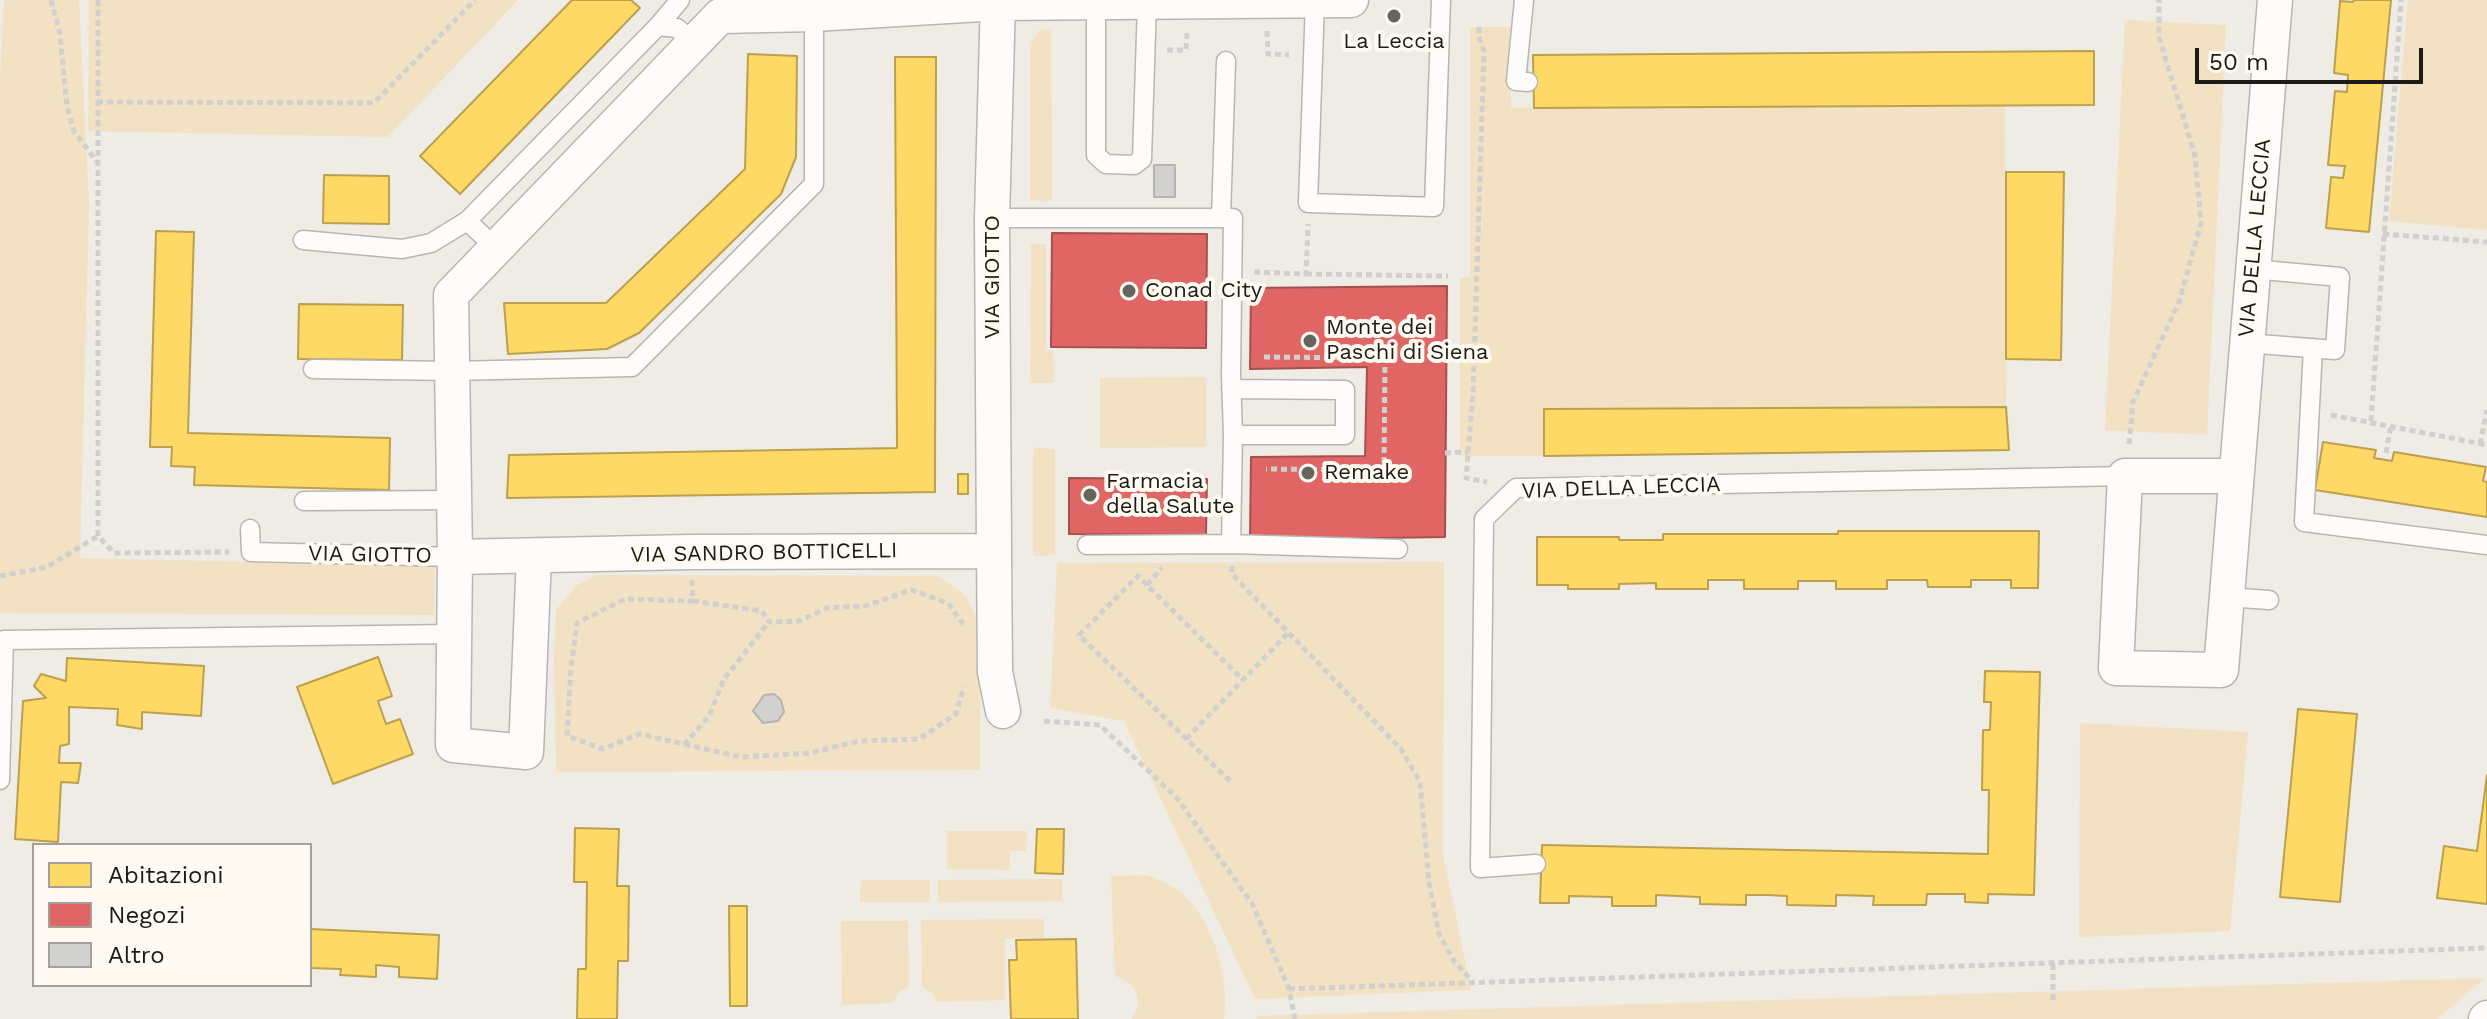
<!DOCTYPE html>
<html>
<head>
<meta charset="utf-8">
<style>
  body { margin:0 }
  #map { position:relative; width:2487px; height:1019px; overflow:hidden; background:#efebe5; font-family:"Work Sans",sans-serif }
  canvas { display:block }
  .legend { position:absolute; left:32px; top:843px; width:280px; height:144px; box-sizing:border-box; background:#fffaf1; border:2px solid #a5a19a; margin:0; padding:10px 14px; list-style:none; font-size:24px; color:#1d1b17 }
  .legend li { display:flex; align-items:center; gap:16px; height:40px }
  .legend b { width:40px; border:2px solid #a5a19a }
  .scale { position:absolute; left:2195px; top:48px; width:228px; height:36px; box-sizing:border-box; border:4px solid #1d1b17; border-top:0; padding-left:10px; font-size:24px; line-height:28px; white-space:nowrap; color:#1d1b17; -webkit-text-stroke:6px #fffaf1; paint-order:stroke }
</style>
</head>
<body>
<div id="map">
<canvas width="2487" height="1019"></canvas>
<ul class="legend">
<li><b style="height:22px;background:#ffd966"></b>Abitazioni</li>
<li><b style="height:22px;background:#e06666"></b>Negozi</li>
<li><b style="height:22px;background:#d1d1d0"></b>Altro</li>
</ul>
<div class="scale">50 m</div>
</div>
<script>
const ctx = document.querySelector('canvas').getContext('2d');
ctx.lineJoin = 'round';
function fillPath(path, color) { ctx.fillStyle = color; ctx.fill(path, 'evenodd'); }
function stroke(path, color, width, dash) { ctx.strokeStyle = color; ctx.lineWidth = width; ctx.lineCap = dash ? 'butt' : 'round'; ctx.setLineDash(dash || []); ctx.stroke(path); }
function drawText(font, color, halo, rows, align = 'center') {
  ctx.font = font + ' "Work Sans",sans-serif'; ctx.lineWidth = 8; ctx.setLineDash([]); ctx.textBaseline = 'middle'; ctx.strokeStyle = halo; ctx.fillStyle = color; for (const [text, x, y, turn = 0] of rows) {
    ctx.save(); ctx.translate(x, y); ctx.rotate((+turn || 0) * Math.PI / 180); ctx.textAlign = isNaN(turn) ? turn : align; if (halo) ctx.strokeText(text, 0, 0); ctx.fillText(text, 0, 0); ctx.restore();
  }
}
fillPath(new Path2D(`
  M4 0H79L89 203 80 558 435 566 434 615 0 613V79Z
  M89 0H518L388 137 88 131Z
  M2408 0H2487V230L2389 221Z
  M2125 20 2226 25 2207 435 2105 430Z
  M1470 27H1510L1511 108 2005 106 2006 407 1544 410V456H1460V278L1470 277Z
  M1051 29 1052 201 1030 200V43L1040 30Z
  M1031 244H1046V351H1053L1054 383H1030Z
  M1206 377V447L1100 448V378Z
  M1035 447 1055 450V555L1033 556V453Z
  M1444 562 1443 854 1471 990 1255 999 1124 721 1050 708 1057 563Z
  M596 575 938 576 966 596 981 627 980 770 556 772 554 660 556 610 576 586Z
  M2080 723 2248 732 2230 931 2079 937Z
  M947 831H1027L1026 851H1010V870L947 869Z
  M1147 875C1160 880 1175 886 1185 896 1215 926 1229 978 1224 1019H1132C1145 1000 1136 982 1115 976L1111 876Z
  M1062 879V901L938 902V880Z
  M861 880H930V902H860Z
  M1044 919V938H1005V1000L937 1002 932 993 922 987 921 920Z
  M841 921H908L909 987 900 991 892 1003 842 1005Z
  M2485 978 2437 1019H1257L1256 1016Z`), '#f3e1c3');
const homes = new Path2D(`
  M572 0H631L640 8 460 194 420 156Z
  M2354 0H2391L2369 232 2326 228 2331 177 2343 178 2345 166 2328 165 2335 91 2347 92 2348 75 2334 73 2340 1 2353 2Z
  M2094 51V105L1534 108 1533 55Z
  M748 54 797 56 796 157 781 194 639 333 607 349 508 354 504 303H606L745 169Z
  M895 57H936L935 492 507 498 509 455 897 448Z
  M2006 172H2064L2061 360 2006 359Z
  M324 175 389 176V224L323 223Z
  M156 231 194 232 188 433 390 438 389 490 194 485 195 467 171 466 172 447H150Z
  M299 304 403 305 402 360 298 359Z
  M2006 407 2009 450 1544 456V409Z
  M2323 442 2376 450 2374 458 2392 461 2394 452 2486 467 2483 481 2487 482V517L2315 490Z
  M958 474H968V494H958Z
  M1838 531H2039L2038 588H2011V580H1971V587H1928L1927 580H1887V589H1836V581H1798V589H1744V580H1708V589H1656V583L1619 584V589H1568V585H1537V537H1619V540H1663V534H1838Z
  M378 657 392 696 378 701 386 724 400 719 413 754 333 784 297 687Z
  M67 658 204 666 201 716 142 712V729L117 725 118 709 69 707V744L60 746 59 763H81L78 783 61 782 58 842 15 839 23 701 46 698 34 686 41 674 66 681Z
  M1985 671 2040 672 2034 895 1988 894V903L1965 902V894H1927L1926 905H1873L1874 896 1836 895V906L1787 905V896L1767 895H1746V905L1700 904V897L1656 895V906H1612V897L1569 896V903H1540L1542 845 1988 854 1989 790H1982L1983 730H1990L1991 702H1984Z
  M2298 709 2357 714 2340 902 2280 897Z
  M2487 775V904L2437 898 2444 846 2477 851Z
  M575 828 619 829 617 886H629L628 961H618L617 1019H577L578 969H586L587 882H574Z
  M1037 829H1064L1063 874 1035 873Z
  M729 906H747V1006H730Z
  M310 929 439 935 437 979 399 977V967L376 965V977L340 975 341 969 310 968Z
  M1076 939 1078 1019H1011L1009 960H1017L1016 940Z`);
fillPath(homes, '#ffd966');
stroke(homes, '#bba04e', 2);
const shops = new Path2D(`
  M1052 233 1207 234 1206 348 1051 347Z
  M1447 286 1445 537 1250 540 1251 457 1365 456 1367 367 1250 369 1251 288Z
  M1069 478 1207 479 1206 535 1069 534Z`);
fillPath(shops, '#e06666');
stroke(shops, '#a6504e', 2);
const building = new Path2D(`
  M1154 165H1175V197H1154Z
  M774 694 781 700 784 712 778 721 763 723 753 711 764 695Z`);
fillPath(building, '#d1d1d0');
stroke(building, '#b4b4b2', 2);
const lane = new Path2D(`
  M1524 0 1516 81 1528 82
  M1315 1 1308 203 1434 207 1441 0
  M1096 2V155L1106 164 1134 165 1142 159 1147 2
  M658 26 677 28 694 43
  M992 218H1233L1231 374 1233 435H1345V390L1231 389
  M1221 218 1226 61
  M303 240 402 249 431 243 467 221
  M495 247 467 221 658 26 680 0
  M2246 343 2335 350 2340 277 2252 269
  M2313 348 2304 522 2487 545
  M313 369 452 371 632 367 814 184V8
  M1233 435 1231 544 1398 549
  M304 501 453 500
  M250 529 251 552 455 557
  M1087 545 1231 544
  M2227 597 2269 600
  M0 780 4 640 454 634
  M1536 864 1480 868 1484 519 1516 488 2125 476`);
const street = new Path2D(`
  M998 0 992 218 994 551 995 672 1003 711
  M2236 476H2125L2116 668 2221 670 2275 0
  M534 556 526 752 453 745 455 557 691 552 994 551
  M455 557 451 295 720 16 814 14 998 3 1351 0
  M2486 1019 2487 1018`);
stroke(lane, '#b9b6b1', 21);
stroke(street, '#b9b6b1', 37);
stroke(new Path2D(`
  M51 0 60 34 67 107 74 131 97 162
  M98 0V536L114 553 229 552
  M1479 27V37L1484 51 1473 394 1466 478 1487 482
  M1267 31 1268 54 1289 55
  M1167 50H1186L1187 32
  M97 102 374 103 475 0
  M2383 234 2487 242
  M1254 272 1306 274 1308 224
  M1306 274 1448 276
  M1264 357 1385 358 1384 470 1266 469
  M2331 415 2487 445
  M2371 421 2401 0
  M2129 444 2133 402 2179 302 2201 223 2195 156 2159 37V0
  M2480 444 2487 410
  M1445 453 1468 452
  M2386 453 2391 425
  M1232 566V574L1401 749 1420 782 1429 882 1439 934 1454 961 1473 982
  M0 576 47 567 98 536
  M692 580 693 601 625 599 577 623 571 668 567 736 603 749 639 734 741 757 810 753 859 741 919 739 956 714 964 687
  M1147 585 1162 568
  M693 601 762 611 769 622 799 621 827 608 865 606 911 590 948 603 963 624
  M1044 721 1100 725 1177 798 1253 905 1289 989 1295 1019
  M1186 739 1289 632
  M684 745 709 716 724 679 769 622
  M1230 781 1079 635 1138 576 1243 680
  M1289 989 2487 948
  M2053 1000V963`), '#d0d0ce', 5, [6, 4]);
stroke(lane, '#fdfcfb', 18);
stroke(street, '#fdfcfb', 34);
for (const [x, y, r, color] of [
  [1394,16,8,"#66645f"],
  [1129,291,8,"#66645f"],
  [1310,341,8,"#66645f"],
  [1308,473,8,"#66645f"],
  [1090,495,8,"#66645f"]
]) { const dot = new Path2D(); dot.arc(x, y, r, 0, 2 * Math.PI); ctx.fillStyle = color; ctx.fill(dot); stroke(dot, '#fffaf1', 3); }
drawText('22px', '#1d1b17', '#fffaf1', [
  ["La Leccia",1394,42,"center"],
  ["Conad City",1145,291],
  ["Monte dei",1326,328],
  ["Paschi di Siena",1326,353],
  ["Remake",1324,473],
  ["Farmacia",1106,482],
  ["della Salute",1106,507]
], 'left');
drawText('22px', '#1d1b17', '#fffaf1', [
  ["VIA DELLA LECCIA",2255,238,-85],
  ["VIA GIOTTO",993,277,-90],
  ["VIA DELLA LECCIA",1621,488,-2],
  ["VIA SANDRO BOTTICELLI",764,553,-1],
  ["VIA GIOTTO",370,555,1]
]);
</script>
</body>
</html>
